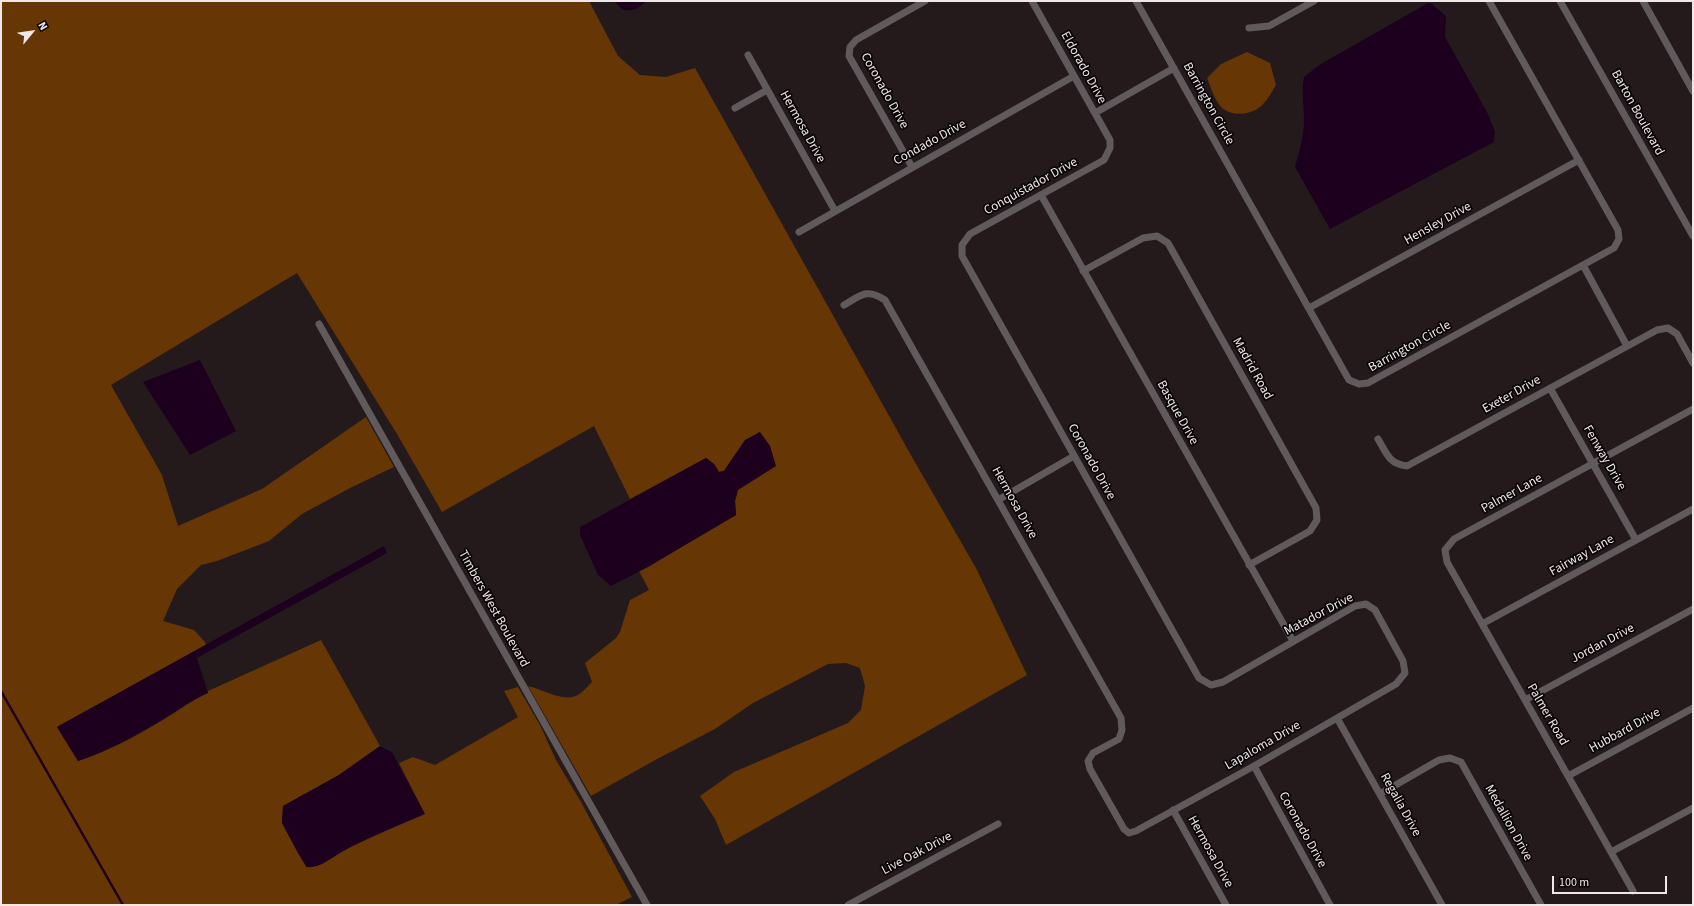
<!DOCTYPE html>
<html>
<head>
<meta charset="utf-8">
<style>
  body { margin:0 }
  #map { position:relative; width:1694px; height:906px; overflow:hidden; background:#241a1b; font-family:"Source Sans 3",sans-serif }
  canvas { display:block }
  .frame { position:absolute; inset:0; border:2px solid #efe7e8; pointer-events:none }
  .north { position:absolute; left:12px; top:12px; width:40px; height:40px; -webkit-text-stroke:3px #0a0607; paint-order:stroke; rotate:61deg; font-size:11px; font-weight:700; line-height:16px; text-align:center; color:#efe7e8 }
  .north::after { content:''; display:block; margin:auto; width:14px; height:18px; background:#efe7e8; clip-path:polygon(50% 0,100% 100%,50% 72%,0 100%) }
  .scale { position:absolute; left:1552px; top:876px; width:115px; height:18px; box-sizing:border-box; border:2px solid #efe7e8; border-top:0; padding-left:5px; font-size:12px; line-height:14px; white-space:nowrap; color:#efe7e8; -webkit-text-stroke:3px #0a0607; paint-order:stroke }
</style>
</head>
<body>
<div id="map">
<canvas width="1694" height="906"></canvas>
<div class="frame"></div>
<div class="north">N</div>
<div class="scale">100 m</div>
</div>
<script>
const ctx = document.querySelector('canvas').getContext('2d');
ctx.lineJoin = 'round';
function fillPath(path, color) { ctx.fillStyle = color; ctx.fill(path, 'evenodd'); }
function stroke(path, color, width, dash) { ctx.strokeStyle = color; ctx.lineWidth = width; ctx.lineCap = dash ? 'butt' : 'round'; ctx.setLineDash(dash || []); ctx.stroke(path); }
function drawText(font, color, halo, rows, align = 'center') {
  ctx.font = font + ' "Source Sans 3",sans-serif'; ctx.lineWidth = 3.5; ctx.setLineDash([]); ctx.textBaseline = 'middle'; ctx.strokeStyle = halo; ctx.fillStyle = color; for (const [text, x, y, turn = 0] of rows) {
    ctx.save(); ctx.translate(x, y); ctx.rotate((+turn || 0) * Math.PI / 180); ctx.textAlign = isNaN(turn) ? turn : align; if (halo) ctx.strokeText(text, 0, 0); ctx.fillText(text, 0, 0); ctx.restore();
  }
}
fillPath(new Path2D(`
  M1 1H589L618 56 640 75 666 77 695 68 912 457 976 568 1027 675 726 845 715 819 700 796 734 772 848 723 861 710 865 686 860 668 846 663 828 664 753 703 715 729 657 759 591 796 528 686C542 689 564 703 578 695 583 692 588 686 592 682L585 663 616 638 620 632 630 600 649 590 639 571 736 515 735 501 738 490 770 446 759 432 734 456 724 471 719 472 714 464 706 458 630 499 594 426 442 512 397 434 297 273 111 385 162 475 178 526 262 489 366 417 394 467 350 488 302 514 269 541 217 561 201 565 177 589 163 621 194 630 205 642 206 645 57 727 78 761C107 752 136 736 163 720 178 711 192 700 208 693V691L321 640 380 746 339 775 283 806 282 823 306 867 322 864 344 850 424 813 399 763 413 757 435 765 518 717 504 691 518 687 541 727 556 760 581 802 632 897 616 905H1Z
  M1247 52 1270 63 1276 85C1272 91 1269 98 1264 103 1254 115 1233 118 1221 107 1214 99 1211 87 1207 78L1221 64Z`), '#663605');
fillPath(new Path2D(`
  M614 1H646C639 9 633 11 623 10Z
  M1428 3 1432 4 1446 16 1445 37 1488 114 1495 132 1494 142 1330 229 1295 167C1299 152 1304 136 1304 120 1304 105 1301 92 1304 77L1319 65Z
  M200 360 236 431 190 455 143 382Z
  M760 432 770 446 776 466 738 490 735 501 736 515 648 567 611 586 598 575 580 535V527L706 458 714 464 719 472 724 471 745 440Z
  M384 546 387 553 197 658 208 693C191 700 176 712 160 721 134 736 106 752 78 761L57 727Z
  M380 746 392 752 425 814C398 826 365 838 340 853 331 858 318 869 307 867L298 853 282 823 283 806 339 775Z`), '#1d001e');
stroke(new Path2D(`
  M1 691 123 905`), '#1d001e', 2.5);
stroke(new Path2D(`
  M1136 1 1349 380 1359 384 1368 383 1583 265 1614 248 1619 239 1618 230 1489 1
  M1560 1 1693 236
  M1643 1 1693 91
  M1249 28 1269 26 1314 1
  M748 55 835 211
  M735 108 767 90
  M1095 113 1174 68
  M912 167 849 56 850 47 856 40 925 1
  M1041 195 1293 641
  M799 232 1074 76
  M1583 265 1627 346
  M1083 271 1143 238 1157 236 1168 243 1316 508 1317 520 1310 531 1249 565
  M844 305C861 295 867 288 885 300L1121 718 1122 730 1119 739 1093 753 1088 761 1090 769 1124 829 1129 833 1136 831 1254 766 1396 684 1405 673 1403 661 1375 610 1366 604 1355 606 1223 682 1211 685 1199 678 962 256V245L970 234 1104 160 1110 148V140L1032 1
  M1309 308 1579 160
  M319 324 647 905
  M1550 388 1636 540
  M1378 439C1387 454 1389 464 1407 466L1657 330 1668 328 1677 334 1693 363
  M998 500 1074 456
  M1482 624 1693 509
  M1525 700 1693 609
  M1337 718 1442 905
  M1254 766 1330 905
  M1568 776 1693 708
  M1380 794 1439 760 1450 758 1461 762 1541 905
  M1173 810 1226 905
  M1611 852 1693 808
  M1633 891 1447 562 1445 550 1454 539 1693 409
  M848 905 998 824`), '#605a5d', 7);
drawText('13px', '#efe7e8', '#0a0607', [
  ["Eldorado Drive",1083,68,61],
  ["Coronado Drive",884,91,61],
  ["Barrington Circle",1208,104,61],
  ["Barton Boulevard",1637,113,61],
  ["Hermosa Drive",802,127,61],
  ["Condado Drive",930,143,-29],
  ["Conquistador Drive",1031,187,-29],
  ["Hensley Drive",1438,224,-29],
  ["Barrington Circle",1410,347,-29],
  ["Madrid Road",1252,369,61],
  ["Exeter Drive",1512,395,-29],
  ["Basque Drive",1177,413,61],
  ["Fenway Drive",1604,458,60],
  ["Coronado Drive",1091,462,61],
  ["Palmer Lane",1512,494,-29],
  ["Hermosa Drive",1014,503,61],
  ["Fairway Lane",1582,556,-29],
  ["Timbers West Boulevard",493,609,61],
  ["Matador Drive",1319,615,-28],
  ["Jordan Drive",1603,644,-28],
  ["Palmer Road",1547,715,60],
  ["Hubbard Drive",1625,731,-29],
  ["Lapaloma Drive",1263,746,-30],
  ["Regalia Drive",1400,805,61],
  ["Medallion Drive",1508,823,61],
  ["Coronado Drive",1302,830,61],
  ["Hermosa Drive",1210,852,61],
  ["Live Oak Drive",917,854,-28]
]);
</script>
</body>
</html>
